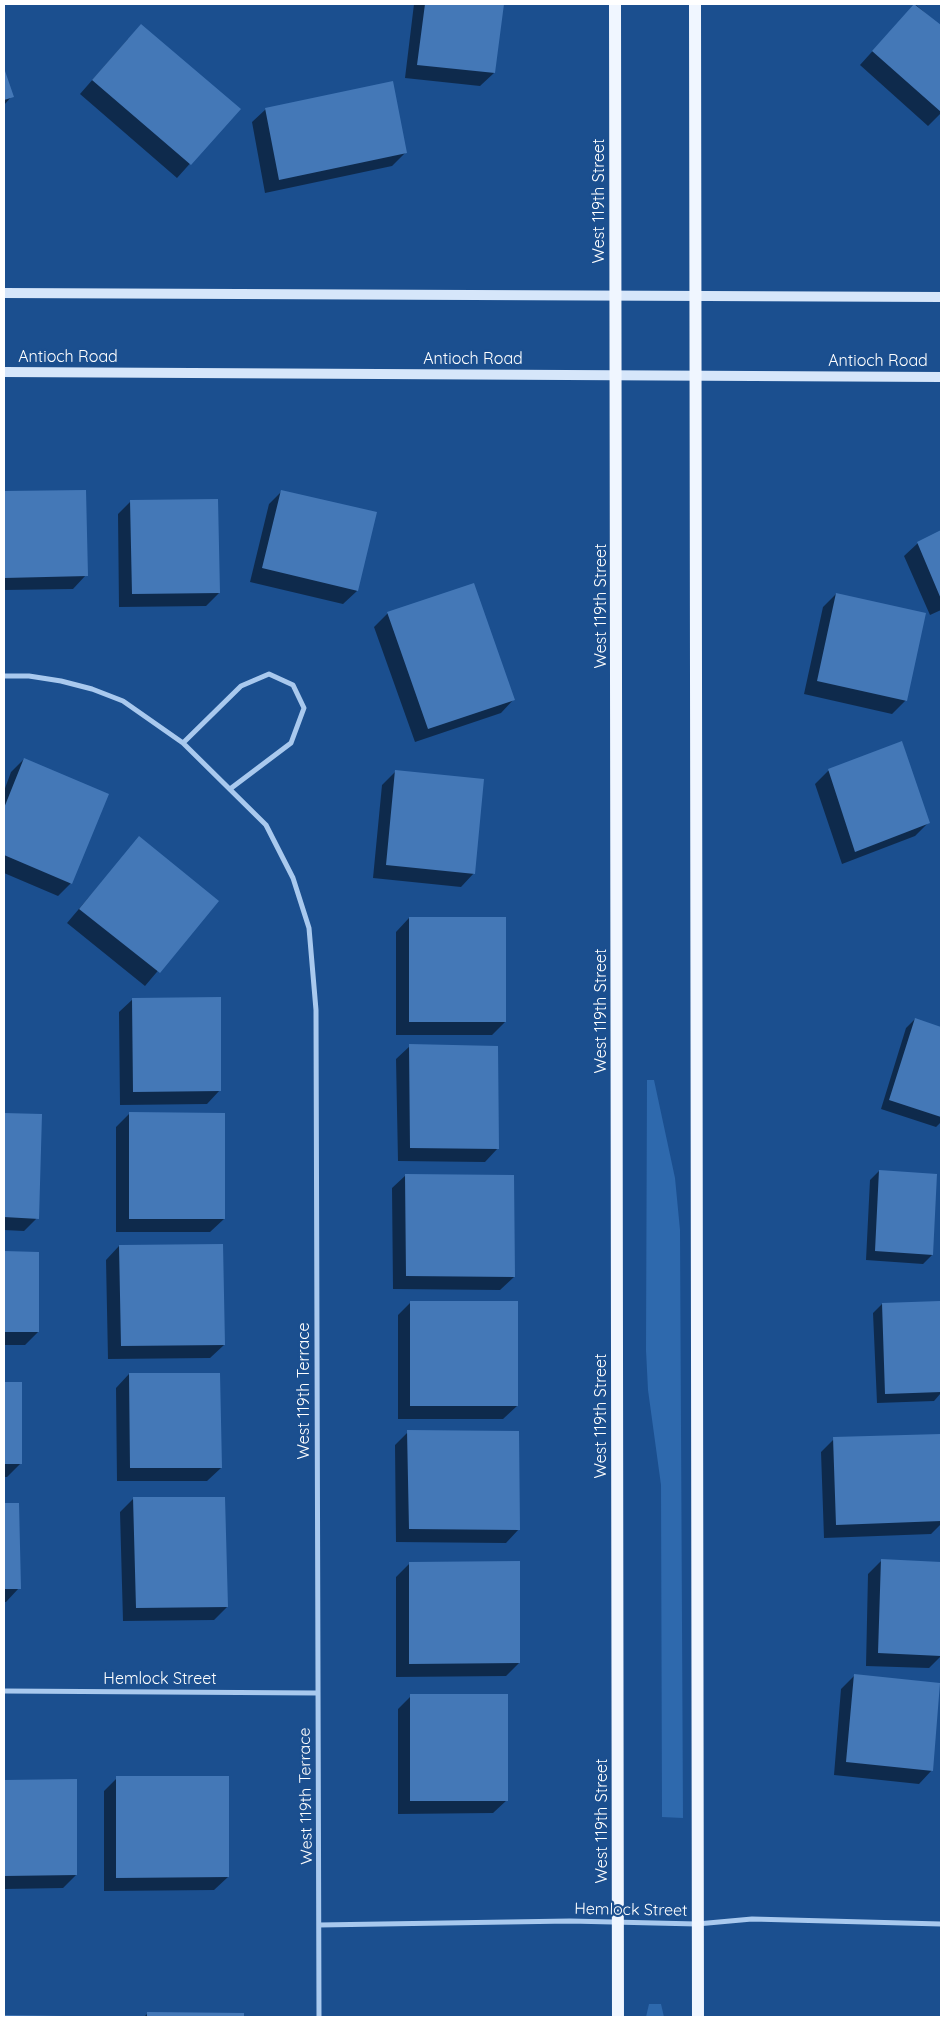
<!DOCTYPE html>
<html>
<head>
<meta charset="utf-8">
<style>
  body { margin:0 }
  #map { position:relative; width:945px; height:2021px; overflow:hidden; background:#1b4f8f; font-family:Quicksand,sans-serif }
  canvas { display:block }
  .frame { position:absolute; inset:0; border:5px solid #fff; pointer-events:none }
</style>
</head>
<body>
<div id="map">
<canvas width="945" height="2021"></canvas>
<div class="frame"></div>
</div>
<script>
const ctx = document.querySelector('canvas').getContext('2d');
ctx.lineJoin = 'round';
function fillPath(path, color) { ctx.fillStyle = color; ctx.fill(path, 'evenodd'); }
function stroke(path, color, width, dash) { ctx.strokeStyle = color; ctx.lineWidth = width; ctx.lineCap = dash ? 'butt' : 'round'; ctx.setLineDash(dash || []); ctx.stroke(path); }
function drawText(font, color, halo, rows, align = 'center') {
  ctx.font = font + ' Quicksand,sans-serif'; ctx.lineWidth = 4.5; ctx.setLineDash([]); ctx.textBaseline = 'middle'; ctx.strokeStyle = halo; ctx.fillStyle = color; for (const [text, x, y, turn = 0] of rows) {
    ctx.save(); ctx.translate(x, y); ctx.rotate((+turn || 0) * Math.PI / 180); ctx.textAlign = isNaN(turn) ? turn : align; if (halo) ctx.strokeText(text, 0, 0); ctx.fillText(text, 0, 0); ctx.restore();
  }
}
fillPath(new Path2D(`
  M647 1080H654L675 1178 680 1230 683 1818 662 1817 661 1485 648 1390 646 1350Z
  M649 2004H661L664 2017H646Z`), '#2e69ad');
fillPath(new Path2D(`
  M414 4H503L494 73 480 86 405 78Z
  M915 4 941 27V113L928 126 860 65Z
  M128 39 239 109 177 178 80 94Z
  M4 71 12 96 4 105Z
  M266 109 406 152 392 166 265 193 252 122Z
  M85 491 86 575 73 589 4 590V493Z
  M282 491 357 591 343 604 250 582 269 504Z
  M131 501 219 593 206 606 119 607 118 514Z
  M941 532V610L930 615 904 556 918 543Z
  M836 594 906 700 892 714 804 694 823 607Z
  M388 613 514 699 501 713 415 742 374 627Z
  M902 742 928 823 915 836 842 864 815 784 828 771Z
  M24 759 71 883 58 896 4 873V791L11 772Z
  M396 771 474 873 461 887 373 878 382 785Z
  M139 838 217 901 145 986 67 923Z
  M409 918 505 1022 492 1035H396V932Z
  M133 999 220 1090 207 1104 120 1105 119 1012Z
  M915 1019 941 1028V1122L936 1127 881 1109 906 1028Z
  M410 1046 498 1148 485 1162 398 1161 396 1059Z
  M4 1114 40 1115 37 1218 24 1231 4 1230Z
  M129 1114 224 1219 210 1232H116V1127Z
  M879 1171 932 1255 923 1264 866 1260 870 1180Z
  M406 1175 514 1277 500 1290 393 1289 392 1188Z
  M119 1246 224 1345 210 1358 108 1359 106 1260Z
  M4 1253H37L38 1332 25 1345H4Z
  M411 1302 517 1406 503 1419H398V1315Z
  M939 1302 941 1393 934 1401 877 1403 873 1313 882 1304Z
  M129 1374 221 1468 207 1481H117L116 1388Z
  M4 1383H21V1463L7 1477H4Z
  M408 1432 519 1529 506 1543 396 1542 395 1445Z
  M941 1435V1524L931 1534 824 1538 821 1452 834 1439Z
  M134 1498 227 1607 214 1620 123 1621 120 1512Z
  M4 1504H18L19 1588 6 1602H4Z
  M882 1560 941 1563V1656L929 1668 866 1666 868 1574Z
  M410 1563 519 1663 506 1676 396 1677V1577Z
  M854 1676 932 1770 919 1784 834 1775 841 1689Z
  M411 1696 507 1800 493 1813 398 1814V1709Z
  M117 1778 228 1877 214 1890 104 1891V1791Z
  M76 1780V1875L63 1888 4 1889V1782Z
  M148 2013 243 2014V2017H144Z
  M4 2016 92 2017H4Z`), '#0007');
fillPath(new Path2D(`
  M425 4H504L495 73 417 65Z
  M914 4 941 25V112L872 51Z
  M141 24 241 109 191 165 92 80Z
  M4 68 14 97 4 100Z
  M393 81 407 153 279 180 265 108Z
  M86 490 88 576 4 578V491Z
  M281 490 377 512 358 591 262 568Z
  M218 499 220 593 132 594 130 500Z
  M941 530V599L917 542Z
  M474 583 515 700 428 729 387 612Z
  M836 593 926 613 907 701 817 681Z
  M902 741 930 823 855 852 828 769Z
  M24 758 109 794 72 884 4 855V808Z
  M395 770 484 779 475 874 386 865Z
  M139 836 219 901 160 973 79 909Z
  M409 917H506V1022H409Z
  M221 997V1091L133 1092 132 998Z
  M915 1018 941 1027V1117L889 1100Z
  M409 1044 498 1046 499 1149 410 1148Z
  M129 1112 225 1113V1219H129Z
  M4 1113 42 1114 39 1219 4 1217Z
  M879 1170 937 1174 933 1255 875 1251Z
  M405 1174 514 1175 515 1277 406 1276Z
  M223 1244 225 1345 121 1346 119 1245Z
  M4 1251 39 1252V1332H4Z
  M410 1301H518V1406H410Z
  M940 1301 941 1392 885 1394 882 1303Z
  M129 1373H220L222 1468H130Z
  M4 1382H22V1464H4Z
  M407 1430 519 1431 520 1530 409 1529Z
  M941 1434V1521L836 1525 833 1437Z
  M133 1497H225L228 1607 136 1608Z
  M4 1503H19L21 1589H4Z
  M881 1559 941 1562V1656L878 1653Z
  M520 1561V1663L409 1664V1562Z
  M854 1674 940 1683 933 1771 846 1762Z
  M410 1694H508V1801H410Z
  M116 1776H229V1877L116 1878Z
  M77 1779V1875L4 1876V1780Z
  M147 2012 244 2013V2017H147Z
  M4 2015 65 2016V2017H4Z`), '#4478b7');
stroke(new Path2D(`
  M4 676H29L61 681 92 689 123 701 183 743 266 825 293 878 309 928 316 1010 319 2017
  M183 743 241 686 269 674 293 685 304 708 291 743 230 789
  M4 1691 317 1693
  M319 1925 570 1921 697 1924 752 1919 941 1924`), '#a9c9ee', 5);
stroke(new Path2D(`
  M4 293 941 297
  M4 372 941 377`), '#d6e6fa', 10);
stroke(new Path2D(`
  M615 4 618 2017
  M695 4 698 2017`), '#f0f6ff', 12);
drawText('16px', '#fff', '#1b4f8f', [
  ["West 119th Street",599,201,-90],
  ["Antioch Road",68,357],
  ["Antioch Road",473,359],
  ["Antioch Road",878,361],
  ["West 119th Street",601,606,-90],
  ["West 119th Street",601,1011,-90],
  ["West 119th Terrace",304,1391,-90],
  ["West 119th Street",601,1416,-90],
  ["Hemlock Street",160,1679],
  ["West 119th Terrace",306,1796,-91],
  ["West 119th Street",602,1821,-90],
  ["Hemlock Street",631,1910,1]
]);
</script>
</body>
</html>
